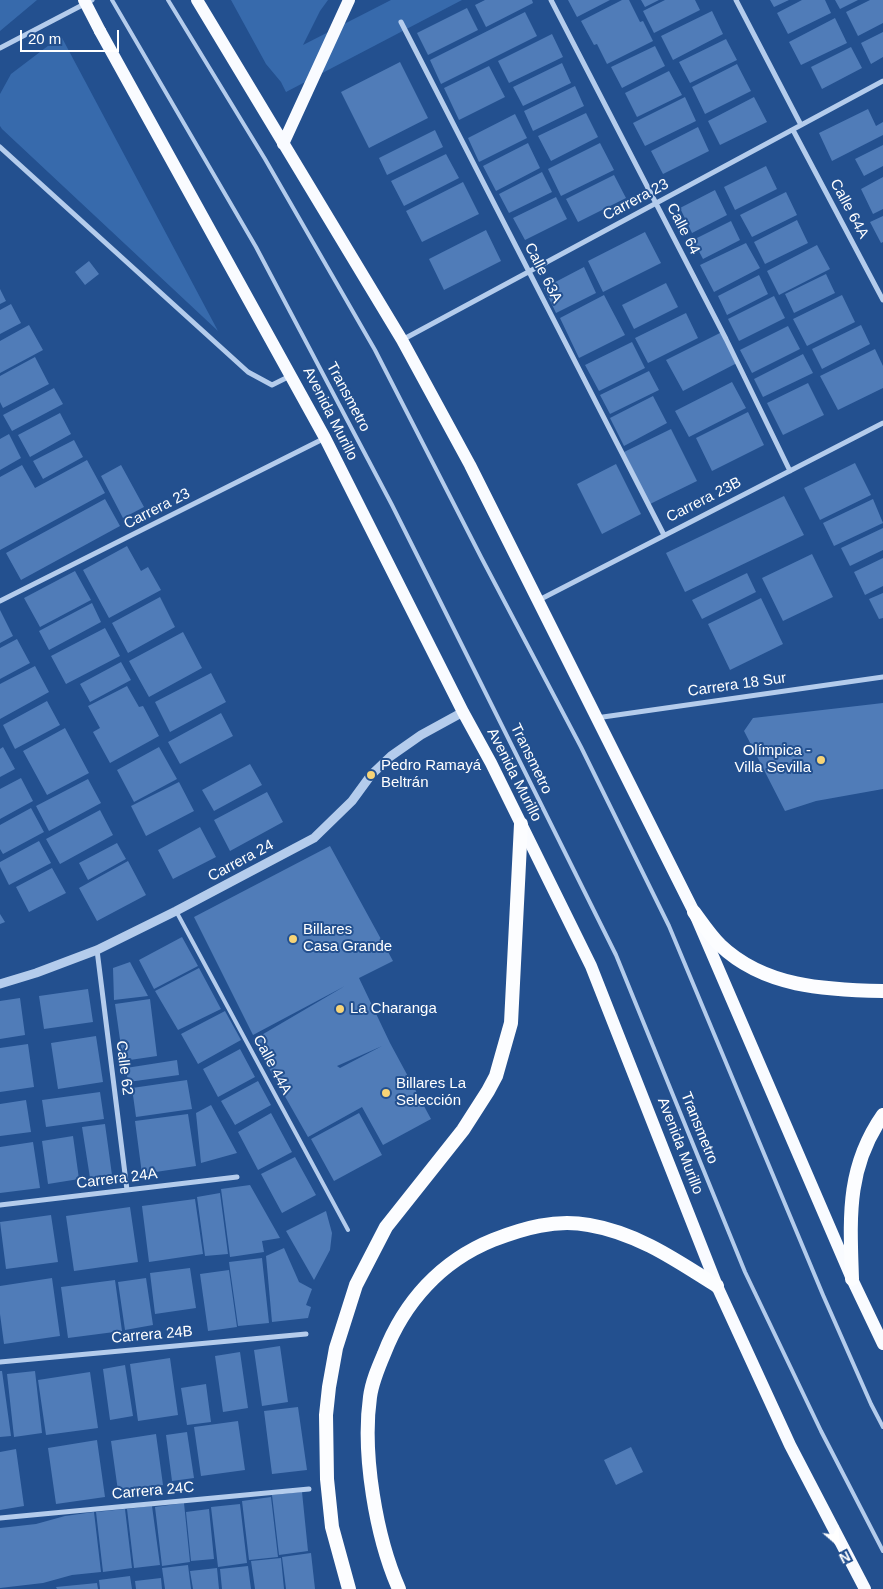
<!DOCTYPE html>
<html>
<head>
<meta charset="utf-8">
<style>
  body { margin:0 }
  #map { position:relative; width:883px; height:1589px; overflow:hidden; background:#23508f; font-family:Arial,sans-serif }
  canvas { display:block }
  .north { position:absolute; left:813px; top:1519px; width:50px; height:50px; -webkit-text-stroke:4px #23508f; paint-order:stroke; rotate:153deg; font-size:14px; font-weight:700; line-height:20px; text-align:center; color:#fff }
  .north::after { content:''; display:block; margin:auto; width:18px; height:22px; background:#fff; clip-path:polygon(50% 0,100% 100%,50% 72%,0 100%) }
  .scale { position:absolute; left:20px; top:30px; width:99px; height:22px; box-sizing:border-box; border:2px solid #fff; border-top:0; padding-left:6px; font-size:15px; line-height:18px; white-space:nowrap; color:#fff; -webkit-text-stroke:4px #23508f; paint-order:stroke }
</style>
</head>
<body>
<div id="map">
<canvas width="883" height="1589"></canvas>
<div class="north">N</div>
<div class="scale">20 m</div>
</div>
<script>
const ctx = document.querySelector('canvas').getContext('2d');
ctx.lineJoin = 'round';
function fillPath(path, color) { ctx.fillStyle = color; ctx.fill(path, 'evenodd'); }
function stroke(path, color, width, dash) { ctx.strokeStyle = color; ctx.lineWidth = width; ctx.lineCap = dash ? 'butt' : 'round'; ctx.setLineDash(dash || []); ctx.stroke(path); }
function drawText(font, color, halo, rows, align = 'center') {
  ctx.font = font + ' Arial,sans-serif'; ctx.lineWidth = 4; ctx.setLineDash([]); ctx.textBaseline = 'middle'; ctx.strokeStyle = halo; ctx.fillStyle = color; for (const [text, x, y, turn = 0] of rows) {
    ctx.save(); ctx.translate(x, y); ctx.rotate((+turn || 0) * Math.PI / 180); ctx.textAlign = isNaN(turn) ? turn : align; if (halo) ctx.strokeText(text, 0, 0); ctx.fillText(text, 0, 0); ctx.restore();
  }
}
fillPath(new Path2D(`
  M0 0H37L0 31Z
  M231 0H328L320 11 303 45 391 0H462L286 92 281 82 266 64Z
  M61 36 218 331 2 129 0 126V94L11 74Z`), '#376aac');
fillPath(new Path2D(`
  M485 0H532L533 3 486 27 475 5Z
  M568 0H610L577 17Z
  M622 0H629L640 22 643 21 653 41 607 64 597 44 594 45 581 21Z
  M641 0H659L645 7Z
  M665 0H695L700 10 654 33 643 11Z
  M770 0H789L774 7Z
  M802 0H825L831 13 788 34 777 13Z
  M835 0H858L840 9Z
  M870 0H883V23L858 36 846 12Z
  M467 8 478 30 428 55 417 33Z
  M712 11 723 34 673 60 661 36Z
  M525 12 537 36 441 84 430 60Z
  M835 18 847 43 801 65 789 42Z
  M883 32V57L871 64 861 43Z
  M552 34 563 57 509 83 498 61Z
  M726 39 737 60 690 83 679 62Z
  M655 46 665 66 622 88 611 67Z
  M851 47 862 68 822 89 811 67Z
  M400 62 428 118 369 148 341 92Z
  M562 63 571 83 523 106 513 87Z
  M737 64 751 91 705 114 692 87Z
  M489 66 505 97 459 120 444 88Z
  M669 71 682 95 637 117 625 93Z
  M575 86 584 106 533 131 524 111Z
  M685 97 696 121 645 146 633 123Z
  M754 97 767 122 720 145 708 121Z
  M868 109 876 126 883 122V135L832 161 819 133Z
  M586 113 598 137 551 161 538 136Z
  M515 114 527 138 479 162 468 138Z
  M698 127 709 151 663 174 651 151Z
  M435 130 443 147 387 175 379 158Z
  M528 143 540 168 496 191 483 166Z
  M600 143 614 170 561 196 548 169Z
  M883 145V166L864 176 855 159Z
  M446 154 459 178 404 206 391 181Z
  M766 166 777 189 735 210 724 187Z
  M542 172 552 192 509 213 499 194Z
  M614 175 626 198 578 222 566 199Z
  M883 177V209L873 214 861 189Z
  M463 182 479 214 422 242 406 211Z
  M715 190 727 215 692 233 680 208Z
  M786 192 797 215 752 237 740 215Z
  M556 197 567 219 525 240 513 218Z
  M883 216V242L881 243 870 222Z
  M797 220 808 243 765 264 754 242Z
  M731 221 740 240 703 259 693 240Z
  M486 230 501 261 444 290 429 259Z
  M645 232 661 263 603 292 588 261Z
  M746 243 760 268 714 292 700 265Z
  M817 245 830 269 779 295 767 271Z
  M89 261 99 274 85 285 75 272Z
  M584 267 596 293 556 313 544 288Z
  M826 274 835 293 794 313 785 294Z
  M759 275 768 294 727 315 718 296Z
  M666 283 678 307 634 329 622 305Z
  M0 289 6 301 0 304Z
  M604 295 625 335 579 358 560 318Z
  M842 295 855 322 807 346 793 319Z
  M774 296 785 318 739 341 728 319Z
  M11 304 21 323 0 334V310Z
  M686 313 698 338 648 363 635 338Z
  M29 325 43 350 0 373V341Z
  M861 325 870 344 822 369 812 349Z
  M788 326 800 349 752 373 740 350Z
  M722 332 737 363 683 391 666 360Z
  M632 342 645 368 599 391 585 365Z
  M875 349 883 366V388L838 410 820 376Z
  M803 354 813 373 763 397 754 379Z
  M35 357 49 384 3 408 0 402V376Z
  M649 371 659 390 610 414 600 395Z
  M732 382 746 408 689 437 675 411Z
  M808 383 824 415 783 435 767 403Z
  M54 388 63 404 12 431 3 415Z
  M653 396 667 423 624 446 610 418Z
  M748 412 764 445 712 471 696 438Z
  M60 413 71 434 30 457 18 435Z
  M671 429 697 481 650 504 624 452Z
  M9 434 21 458 0 470V439Z
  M74 440 83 457 43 479 33 461Z
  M87 460 105 493 0 550V477L22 465 35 488Z
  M855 463 871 495 820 520 804 488Z
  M616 464 641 514 602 534 577 484Z
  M121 465 144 507 123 518 101 476Z
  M784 496 804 535 685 592 666 553Z
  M105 499 120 526 21 580 6 553Z
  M873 499 883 523 834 546 823 523Z
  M883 528V550L850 566 841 548Z
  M127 546 141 571 148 567 161 590 109 618 83 570Z
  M812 554 833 597 783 621 762 578Z
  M883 558V586L865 595 854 572Z
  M75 571 91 600 40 627 24 598Z
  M747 573 756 592 702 619 692 600Z
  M883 593V618L879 619 869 599Z
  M160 597 175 627 128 653 112 623Z
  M761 598 783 644 730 670 708 624Z
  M92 603 101 622 49 650 39 631Z
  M0 610 13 636 0 643Z
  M105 628 120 656 66 684 51 656Z
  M183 632 202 668 149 697 129 661Z
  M17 639 30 663 0 679V648Z
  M121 662 131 680 90 702 80 684Z
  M35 666 49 692 0 719V684Z
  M211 673 226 702 170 732 155 702Z
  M127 686 139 707 143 706 159 736 110 763 93 732 100 728 88 706Z
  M47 701 60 725 15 749 3 725Z
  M883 703V789L816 801 785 811 744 731 753 718Z
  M221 713 233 736 180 764 168 742Z
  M65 728 89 773 47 795 23 751Z
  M3 747 15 769 0 777V749Z
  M159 747 177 779 134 802 117 770Z
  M250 764 262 785 214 811 202 790Z
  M21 778 33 801 0 819V789Z
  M88 779 101 803 49 831 36 806Z
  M179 782 194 811 146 836 131 806Z
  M267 792 283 822 230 851 214 820Z
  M31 808 44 832 3 854 0 849V825Z
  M100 810 113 835 60 864 46 839Z
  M200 827 216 857 173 879 158 850Z
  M39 841 51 863 9 885 0 867V862Z
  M117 843 126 859 88 880 79 863Z
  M330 846 393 961 359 978 390 1043 431 1119 383 1145 362 1107 308 1137 253 1040 345 986 253 1035 194 917ZM382 1046 340 1068 337 1066Z
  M128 861 146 895 97 921 79 888Z
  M52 868 66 893 29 912 16 887Z
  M0 914 5 922 0 924Z
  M182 937 198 966 154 989 139 960Z
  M130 962 148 996 114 1000 113 968Z
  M199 968 221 1009 178 1030 155 991Z
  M88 989 93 1022 44 1029 39 996Z
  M20 998 25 1035 0 1039V1001Z
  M150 999 157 1056 123 1061 115 1004Z
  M225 1011 241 1040 198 1064 181 1034Z
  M96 1036 103 1082 58 1089 51 1043Z
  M28 1044 34 1087 0 1092V1048Z
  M240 1049 255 1077 218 1097 203 1069Z
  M177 1060 179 1075 128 1082 126 1068Z
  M187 1080 192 1109 136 1117 132 1088Z
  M258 1081 271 1105 235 1125 221 1101Z
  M100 1092 104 1119 46 1127 42 1100Z
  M26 1100 31 1132 0 1136V1104Z
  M211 1105 237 1153 201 1163 196 1113Z
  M271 1113 292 1152 258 1170 238 1132Z
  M359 1113 382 1155 334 1181 311 1139Z
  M188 1114 196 1166 142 1174 135 1121Z
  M105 1124 112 1175 90 1178 82 1127Z
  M73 1136 79 1179 48 1184 42 1141Z
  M33 1142 40 1188 0 1193V1147Z
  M295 1157 316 1195 282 1213 261 1174Z
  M250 1185 280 1238 262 1241 264 1252 230 1257 221 1189Z
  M220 1193 228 1254 205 1256 197 1197Z
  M195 1199 203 1254 149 1262 142 1206Z
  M130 1207 138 1262 74 1271 66 1216Z
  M326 1211 332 1233 330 1250 314 1280 286 1231Z
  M51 1215 58 1262 6 1269 0 1222Z
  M284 1248 299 1282 312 1289 306 1305 311 1307 308 1318 272 1322 266 1256Z
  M262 1258 269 1323 238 1326 229 1262Z
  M190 1268 196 1308 155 1314 150 1273Z
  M229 1270 237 1327 208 1331 200 1274Z
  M52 1278 60 1336 4 1344 0 1314V1286Z
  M146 1278 153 1325 125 1330 118 1282Z
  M115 1280 122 1331 68 1338 61 1287Z
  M280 1346 288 1402 262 1406 254 1350Z
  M240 1352 248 1408 223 1412 215 1356Z
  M170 1358 178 1415 138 1421 130 1364Z
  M125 1365 133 1416 110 1420 103 1369Z
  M0 1371H2L11 1436 0 1437Z
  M35 1371 42 1433 14 1437 7 1374Z
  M90 1372 98 1428 46 1435 38 1380Z
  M206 1384 211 1422 187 1425 181 1388Z
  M298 1407 307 1470 272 1474 264 1411Z
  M238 1421 245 1470 201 1476 194 1427Z
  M187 1432 194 1478 172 1481 166 1435Z
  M156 1434 163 1485 118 1491 111 1441Z
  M97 1440 105 1497 56 1504 48 1448Z
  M631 1447 643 1472 616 1485 604 1460Z
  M16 1449 24 1506 0 1510V1452Z
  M302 1492 308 1551 279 1555 272 1495Z
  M271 1497 278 1557 249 1560 242 1501Z
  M184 1503 190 1562 162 1566 155 1507Z
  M240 1504 247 1563 218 1567 211 1507Z
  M152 1506 160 1565 134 1568 127 1509Z
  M125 1509 132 1568 103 1572 96 1512Z
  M209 1509 214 1559 191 1561 186 1512Z
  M94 1512 101 1572 72 1575 43 1583 0 1588V1528L36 1524 65 1516Z
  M311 1553 315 1589H286L282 1557Z
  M281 1558 284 1589H255L251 1561Z
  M188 1565 191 1589H165L162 1568Z
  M248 1566 251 1589H222L220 1569Z
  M217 1568 219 1589H193L190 1571Z
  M130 1576 132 1589H100L99 1580Z
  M161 1578 162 1589H136L135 1581Z
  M97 1583 98 1589H57L56 1587Z`), '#507cb8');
stroke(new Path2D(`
  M112 0 256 247 392 505 430 581 616 955 745 1272 821 1431 883 1551
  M168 0 265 159 375 350 481 557 581 747 669 926 823 1295 871 1404 883 1427
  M176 911 348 1230`), '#b4ccec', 4);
stroke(new Path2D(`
  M551 0 726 339 790 471
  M736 0 801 125
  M401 22 664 535
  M0 48 92 0
  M793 130 883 300
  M0 147 248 372 272 385 290 376
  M402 340 883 81
  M539 600 883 423
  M0 601 325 438
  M596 718 883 677
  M97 950 127 1190
  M0 1205 237 1177
  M0 1362 306 1334
  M0 1518 309 1489`), '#b4ccec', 5);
stroke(new Path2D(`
  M0 984 36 973 97 950 176 911 314 838 352 801 371 775 391 756 421 735 463 712`), '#b4ccec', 9);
stroke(new Path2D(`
  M197 0 402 340 470 465 694 912 852 1279 883 1344
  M100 31 325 438 463 712 491 763 591 966 717 1286 790 1445 865 1589
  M283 144 349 0`), '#f9fbff', 12);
stroke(new Path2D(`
  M694 912C702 923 710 935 720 945 764 987 825 990 883 991
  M852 1279C850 1218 846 1168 883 1115
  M349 1589 332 1527 327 1479 326 1415 329 1387 336 1348 356 1285 386 1227 463 1130 488 1091 496 1076 511 1023 521 824
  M399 1589C376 1537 362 1454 370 1397 372 1382 378 1368 384 1354 404 1302 441 1261 493 1240 524 1228 555 1219 589 1225 637 1233 676 1260 717 1286`), '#fcfdff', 14);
stroke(new Path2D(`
  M84 0 100 31`), '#f9fbff', 12);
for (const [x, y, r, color] of [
  [821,760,5,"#f7d477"],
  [371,775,5,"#f7d477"],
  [293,939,5,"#f7d477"],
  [340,1009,5,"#f7d477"],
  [386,1093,5,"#f7d477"]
]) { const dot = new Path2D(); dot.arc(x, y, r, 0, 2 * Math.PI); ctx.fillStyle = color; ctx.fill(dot); stroke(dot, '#23508f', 2); }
drawText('15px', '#fff', '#23508f', [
  ["Carrera 23",636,200,-28],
  ["Calle 64A",849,209,62],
  ["Calle 64",683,229,63],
  ["Calle 63A",543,273,63],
  ["Transmetro",348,397,62],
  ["Avenida Murillo",330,414,63],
  ["Carrera 23B",704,500,-27],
  ["Carrera 23",157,509,-27],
  ["Carrera 18 Sur",737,685,-8],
  ["Transmetro",531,759,64],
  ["Avenida Murillo",514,775,63],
  ["Carrera 24",241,861,-28],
  ["Calle 44A",272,1065,62],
  ["Calle 62",124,1068,83],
  ["Transmetro",699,1128,68],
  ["Avenida Murillo",680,1146,69],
  ["Carrera 24A",117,1179,-7],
  ["Carrera 24B",152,1335,-5],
  ["Carrera 24C",153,1491,-5]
]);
drawText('15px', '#fff', '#23508f', [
  ["Olímpica -",811,751,"right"],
  ["Villa Sevilla",811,768,"right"],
  ["Pedro Ramayá",381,766],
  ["Beltrán",381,783],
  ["Billares",303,930],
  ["Casa Grande",303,947],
  ["La Charanga",350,1009],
  ["Billares La",396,1084],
  ["Selección",396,1101]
], 'left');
</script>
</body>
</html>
